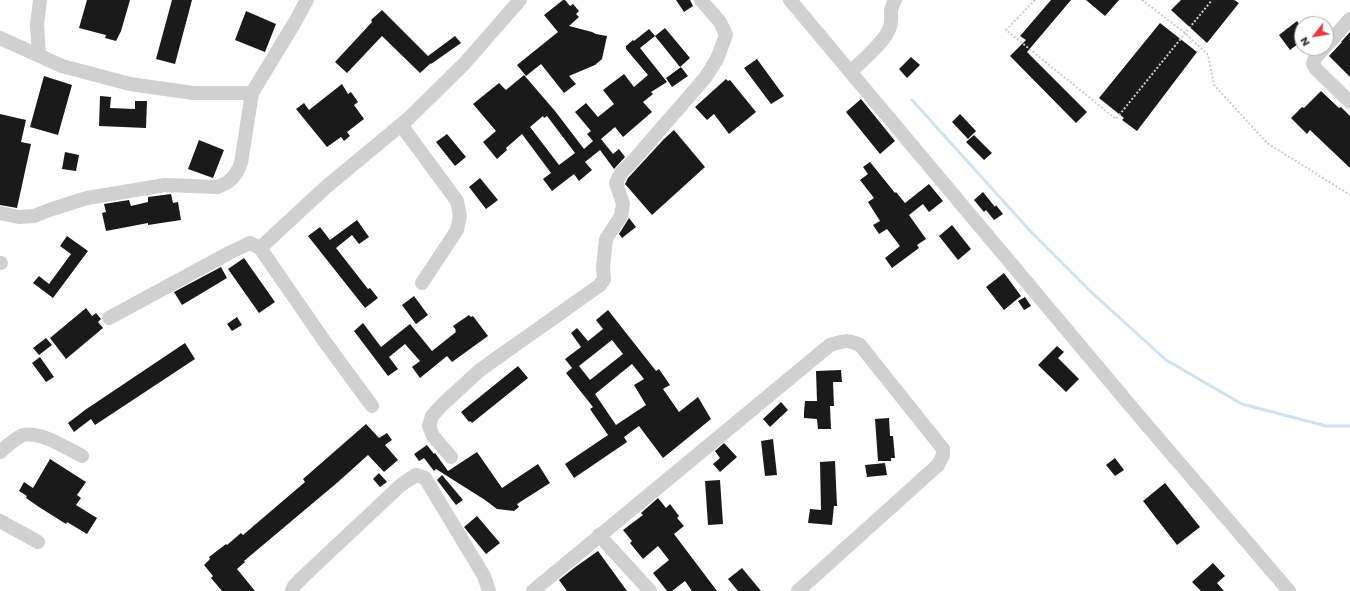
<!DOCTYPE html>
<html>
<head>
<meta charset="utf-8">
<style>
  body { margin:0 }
  #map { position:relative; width:1350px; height:591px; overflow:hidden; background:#fff; font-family:Poppins,sans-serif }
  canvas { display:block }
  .north { position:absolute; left:1294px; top:16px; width:40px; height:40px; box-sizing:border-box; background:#fff; border:1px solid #adadad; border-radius:50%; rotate:239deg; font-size:11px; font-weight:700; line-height:16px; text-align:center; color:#333 }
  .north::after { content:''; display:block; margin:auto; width:14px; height:18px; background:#e63946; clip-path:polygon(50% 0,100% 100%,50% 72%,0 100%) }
</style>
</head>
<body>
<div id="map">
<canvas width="1350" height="591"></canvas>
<div class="north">N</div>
</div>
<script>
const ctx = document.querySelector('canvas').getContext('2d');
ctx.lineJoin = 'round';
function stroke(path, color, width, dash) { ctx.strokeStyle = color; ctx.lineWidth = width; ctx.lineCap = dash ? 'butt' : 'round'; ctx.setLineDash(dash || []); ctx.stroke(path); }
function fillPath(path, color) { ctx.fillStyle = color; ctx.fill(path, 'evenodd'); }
stroke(new Path2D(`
  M912 100 1033 234 1089 290 1166 360 1242 404 1326 426H1350`), '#cfe2ee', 3);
fillPath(new Path2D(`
  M87 0H130L121 31 116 41 105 38 106 35 79 28Z
  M172 0H192L175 64 156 59Z
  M563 0H565L570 6 573 4 579 11 576 14 579 17 569 26 592 32 596 34 607 36 602 59 595 65 569 76 576 84 564 93 541 64 526 76 517 65 558 32 544 15Z
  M676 0H690L693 6 684 12Z
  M1051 0H1071L1027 52 1087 112 1076 123 1010 56 1026 40 1020 36Z
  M1086 0H1119L1105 16Z
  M1181 0H1234L1239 3 1207 43 1171 10Z
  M382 10 428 56 455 36 461 43 431 64V63L420 73 382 36 347 73 335 62 372 22 371 20Z
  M246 11 276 24 265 52 235 40Z
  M1297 21 1302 28V41L1290 50 1279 35Z
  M1160 23 1197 52 1137 131 1122 120 1124 118 1099 98Z
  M665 28 690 58 680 67 655 36Z
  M649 29 655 36 640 48 667 82 651 92 653 94 643 102 652 112 623 137 615 127 601 139 613 154 619 149 625 157 614 169 600 150 585 162 592 170 579 181 574 174 552 191 543 179 551 173 522 134 506 148 507 150 497 159 483 142 496 131 473 104 499 83 506 90 524 75 555 111 584 149 593 141 587 134 591 131 575 112 586 103 598 117 614 104 603 90 624 74 634 87 648 75 626 49V46L633 40 634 41ZM543 116 544 118 547 116 575 153 559 165 530 127Z
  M1350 32V77L1329 56 1342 42H1341Z
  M911 57 920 65 907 78 899 69Z
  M757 59 784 96 771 104 744 68Z
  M681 67 688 76 672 87 666 78Z
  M44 76 72 85 58 135 30 127Z
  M726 79 728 81 730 80 756 112 729 134 714 114 707 120 695 107Z
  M342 84 348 94 351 92 358 102 354 105 364 119 347 132 350 136 344 141 341 137 327 147 296 109 304 103 309 110Z
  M1321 91 1339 108 1341 107 1350 116V168L1310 130 1307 134 1291 118 1302 107 1304 108Z
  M100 96 111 97 110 108 135 109V101H147L146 128 99 126Z
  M861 99 895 141 880 154 846 112Z
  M0 114 26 120 21 142 31 144 17 208 0 205Z
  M960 114 976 131 968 139 952 122Z
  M674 130 705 167 652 215 625 184 628 178 664 139Z
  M447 134 466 157 455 166 436 142Z
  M974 135 992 153 984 160 966 142Z
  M199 140 224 150 213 178 188 169Z
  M65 152 79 155 76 171 62 169Z
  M870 162 895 193 896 192 905 203 929 184 943 201 929 212 923 204 909 215 926 239 917 245 919 248 892 268 885 258 900 246 887 229 879 234 873 225 880 221 868 202 874 198 860 180 868 174 863 167Z
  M480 178 498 200 486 209 469 187Z
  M983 192 995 207 996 205 1003 214 994 220 986 210 984 212 974 200Z
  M171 194 173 203 178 202 181 220 148 225V223L106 231 102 213 106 212 104 204 129 200 131 206 148 202V197Z
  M629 218 636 227 622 238 619 234Z
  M357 220 369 237 359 244 352 235 336 248 368 289 370 288 378 298 365 308 308 236 320 227 330 240Z
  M952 225 971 249 958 260 939 236Z
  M67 236 88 251 53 298 33 283 39 276 49 284 71 254 60 246Z
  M244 258 275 302 259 313 228 269Z
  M221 267 227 278 182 305 174 292Z
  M1004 273 1021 296 1004 310 986 287Z
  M414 296 428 315 416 324 402 305Z
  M1025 297 1031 306 1024 310 1018 301Z
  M86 308 92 316 96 313 101 319 98 322 103 328 66 359 50 338Z
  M608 310 656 371 659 369 670 385 663 389 679 412 698 397 711 419 663 458 639 426 624 437 627 442 574 478 565 464 608 435 590 409 593 407 566 373 572 368 565 359 581 347 571 333 577 328 588 341 603 329 596 320ZM612 340 623 354 590 380 579 366ZM632 364 644 379 634 385 646 405 616 425 595 394Z
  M469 315 471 317 473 316 488 336 452 362 447 356 420 378 412 367 420 361 405 344 389 357 398 369 388 376 354 331 363 323 381 347 410 324 432 351 456 332 455 331 456 330 453 326Z
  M237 317 242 325 232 331 227 324Z
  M46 338 52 345 39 355 33 348Z
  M185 343 195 359 95 425 91 419 74 432 68 423 85 410Z
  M1057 346 1064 352 1058 358 1079 379 1066 392 1038 365Z
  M40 357 54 377 46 382 32 363Z
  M518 366 528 378 472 423 470 421 469 422 461 412Z
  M841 370 842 382H833L834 406H830L831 429H818L817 419 804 418V412L805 401H817L816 371Z
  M781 402 788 410 770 427 763 419Z
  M889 418 890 436H893L895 458H891V461H878L875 419Z
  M366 424 379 438 387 433 392 440 385 445 398 460 384 472 368 455 338 482 244 561 245 562 237 569 255 591H222L211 578 213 576 204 565 210 559 209 557 226 544 227 545 241 533 243 535 305 482 303 479Z
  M773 439 777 475 765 476 761 441Z
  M724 443 737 457 720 472 713 464 720 458 715 451Z
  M427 445 434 454 435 453 448 471 477 452 502 488 538 464 550 483 517 504 519 507 514 511 497 509 485 500 436 469 434 471 424 458 419 461 414 454Z
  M1115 458 1124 470 1115 476 1106 465Z
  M50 459 86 482 77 495 81 498 76 505 97 518 87 534 67 522 66 524 39 507 26 498 27 496 19 491 24 482 33 488Z
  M835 461 837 506H834L832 525 808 523 810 509 821 510 820 462Z
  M885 463 887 475 867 477 865 465Z
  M379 473 387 482 380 487 373 479Z
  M442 475 463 500 456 505 437 480Z
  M720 480 723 524 708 525 705 481Z
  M1165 483 1200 527 1177 545 1143 501Z
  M658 498 666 508 670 504 679 516 677 518 684 526 674 534 717 591H692L685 581 672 591H667L653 573 669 560 658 546 643 559 630 543 632 541 623 530 643 515 641 513Z
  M477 516 500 543 486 554 464 527Z
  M598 551 627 591H567L559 580 574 568Z
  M1213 563 1225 576 1217 583 1224 591H1201L1192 582Z
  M742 568 761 591H738L728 579Z`), '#1a1a1a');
stroke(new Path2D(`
  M1035 0 1006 30 1116 119 1212 0
  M1142 0 1185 33 1208 55 1214 85 1267 143 1350 195`), '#cdcdcd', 2, [2, 2]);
stroke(new Path2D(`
  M790 0 1139 416 1289 591
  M0 38 62 66 130 84 193 93H252L295 22 307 0
  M1326 46 1350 19
  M1324 48 1315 58 1313 64 1316 69 1350 102
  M39 56 37 25 40 0
  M850 72C861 62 886 41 890 27 892 22 891 17 891 12 891 8 893 4 895 0
  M401 125 457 201 460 216 457 230 422 283
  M0 213 19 217 34 216 52 209 87 198 165 185 217 187C230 183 236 176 241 163L252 93
  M260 248 326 187 408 119 464 64 520 0
  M0 263H1
  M109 318 229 253 250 243 260 248 325 342 372 406
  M0 452C6 447 15 438 23 435 41 431 66 448 82 456
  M451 457 433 436 429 426 432 416 443 404 480 370 600 285 604 279 603 267 606 239 621 216 623 204 616 183 621 173 632 162 705 78 717 59 726 35 720 22 701 0
  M0 521 38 542
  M599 535 650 591
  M292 591 294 586 306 574 402 484 416 475 425 478 484 576 489 591
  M533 591 830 345C843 341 848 339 860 345L943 449V455L938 465 798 591`), '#d0d0d0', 14);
</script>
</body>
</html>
